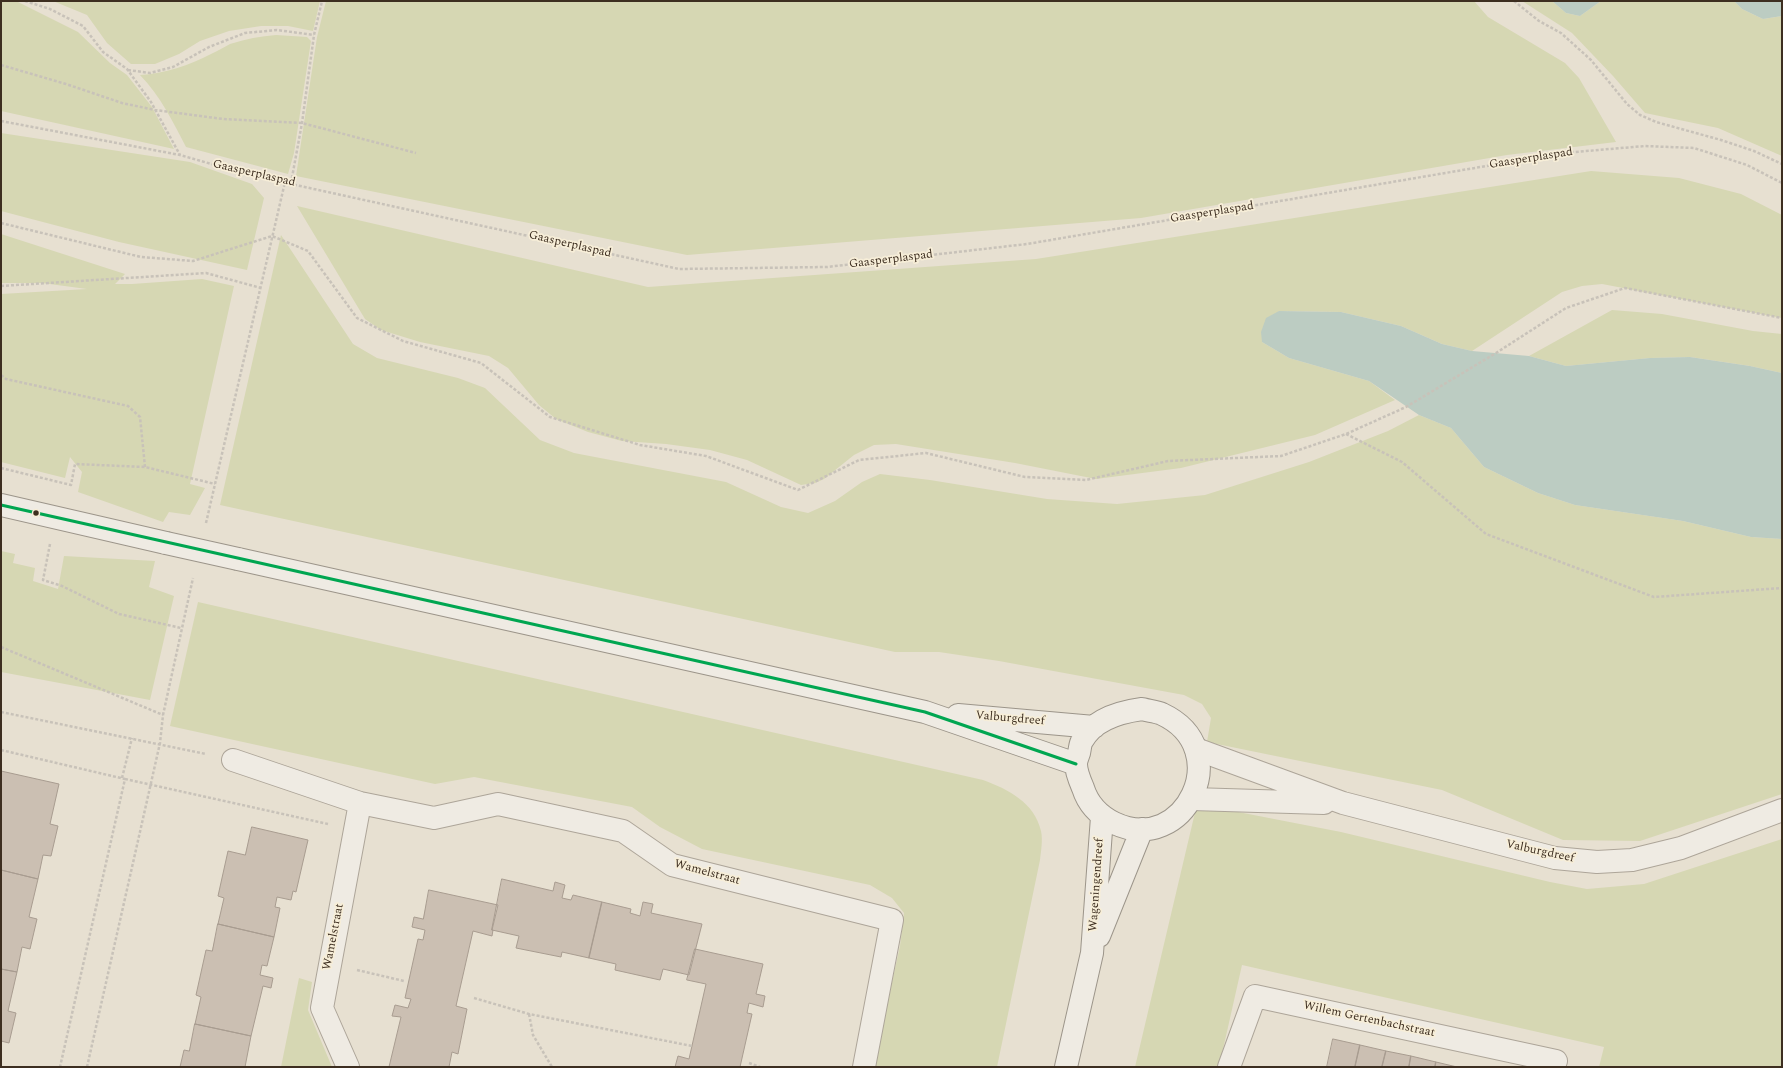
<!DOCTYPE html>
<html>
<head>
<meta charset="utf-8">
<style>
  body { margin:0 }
  #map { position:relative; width:1783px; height:1068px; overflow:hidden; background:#e7e0d1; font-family:Spectral,serif }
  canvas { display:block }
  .frame { position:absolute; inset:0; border:2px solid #3d2e20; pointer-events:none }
</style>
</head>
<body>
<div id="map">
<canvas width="1783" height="1068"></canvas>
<div class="frame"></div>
</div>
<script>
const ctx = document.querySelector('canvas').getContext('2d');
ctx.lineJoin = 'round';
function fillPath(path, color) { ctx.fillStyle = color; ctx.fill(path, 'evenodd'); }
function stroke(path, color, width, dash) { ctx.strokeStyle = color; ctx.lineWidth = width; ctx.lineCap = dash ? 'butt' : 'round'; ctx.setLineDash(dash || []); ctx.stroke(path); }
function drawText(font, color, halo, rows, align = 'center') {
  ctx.font = font + ' Spectral,serif'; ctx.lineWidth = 3.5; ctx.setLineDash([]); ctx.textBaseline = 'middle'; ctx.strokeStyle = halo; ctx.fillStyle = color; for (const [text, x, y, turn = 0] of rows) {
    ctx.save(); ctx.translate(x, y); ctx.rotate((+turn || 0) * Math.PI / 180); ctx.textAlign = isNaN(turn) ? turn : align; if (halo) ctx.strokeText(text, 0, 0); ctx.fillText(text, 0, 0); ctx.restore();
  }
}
fillPath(new Path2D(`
  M1 1H16L78 32 110 63 127 75 152 107 174 149 1 111Z
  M53 1H320L313 31 288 26H261L229 31 200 41 179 54 155 64H131L107 43 87 15Z
  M326 1H1474L1488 17 1565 63 1579 78 1616 142 1507 155 1141 218 687 255 296 176 317 37Z
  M1522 1H1552L1566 13 1580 16 1601 1H1734L1742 9 1763 19 1782 16V156L1718 128 1645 113 1613 76 1572 33Z
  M276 35 307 37 311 41 294 153 288 174 186 147C172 120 161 97 140 75 164 74 190 65 211 54 218 51 224 47 230 44 245 39 261 36 276 35Z
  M1 133 190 162 252 184 264 198 247 270 119 242 1 211Z
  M1591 171 1679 178 1741 194 1782 215V318L1602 284 1582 286 1562 292 1472 351 1442 344 1401 326 1341 312 1279 311 1262 342 1289 358 1369 381 1395 400 1315 435 1181 468 1096 479 1015 463 896 444 874 445 854 455 824 479 815 483 801 485 747 460 710 450 666 444 622 441 588 432 556 419 539 405 508 368 489 356 420 342 381 330 365 319 297 206 648 287 1036 259Z
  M1 234 125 274 115 284H132L202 279 234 286 190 484 205 488 190 515 169 512 163 522 78 492 82 472 70 457 65 478 1 462V294L87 289 42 283H1Z
  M281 235 353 344 377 358 458 378 485 388 540 440 574 453 726 482 781 507 808 513 835 501 862 482 880 474 930 480 1047 499 1117 504 1205 495 1309 462 1388 431 1419 415 1451 428 1484 467 1538 493 1575 505 1683 521 1751 537 1782 539V794L1640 841 1563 840 1442 790 1207 742 1211 718 1202 704 1184 695 999 661 939 652H895L220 505Z
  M1612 310 1662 314 1753 331 1782 334V373L1750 366 1690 357 1650 358 1566 366 1529 356Z
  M1 551 15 554 13 563 35 568 33 581 58 589 64 556 155 561 149 587 174 596 150 700 1 672Z
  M198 602 983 780C1008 789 1035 803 1041 831 1043 840 1041 851 1040 860L997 1067H873L900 946 904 913 892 898 870 885 702 849 660 827 632 807 474 777 435 784 170 726Z
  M1197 804 1341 832 1550 882 1587 889 1644 884 1782 839V1067H1599L1604 1047 1242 965 1219 1067H1135Z
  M299 978 312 982 308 1010 332 1067H281Z`), '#d6d7b3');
fillPath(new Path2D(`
  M1552 1H1601L1580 16 1566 13Z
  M1734 1H1782V16L1763 19 1742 9Z
  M1279 311 1341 312 1401 326 1442 344 1472 351 1529 356 1566 366 1650 358 1690 357 1750 366 1782 373V539L1751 537 1683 521 1575 505 1538 493 1484 467 1451 428 1419 415 1369 381 1289 358 1262 342 1261 332 1266 318Z`), '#bcccc2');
const building = new Path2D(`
  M1 771 59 784 50 824 58 826 51 856 43 855 38 879 1 870Z
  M252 827 308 840 296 892 293 891 291 900 277 897 275 907 280 908 274 937 218 924 224 898 218 896 228 851 245 855Z
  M1 870 38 879 29 917 37 919 30 949 22 947 17 972 1 969Z
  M502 879 553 891 555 882 565 885 562 898 571 900 573 895 602 902 589 958 562 952 561 957 516 948 519 936 492 930Z
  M429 890 498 905 492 930H493L492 936 473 931 456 1006 467 1009 458 1054 452 1052 449 1067H389L401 1017 392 1016 395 1005 408 1008 411 999 405 998 418 939 423 940 425 930 412 927 414 917 423 919Z
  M602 902 631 909 630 913 640 916 643 902 653 904 651 913 702 924 689 975 663 969 660 980 615 970 616 964 589 958Z
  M218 924 274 937 267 966 262 965 260 975 273 978 271 988 263 986 251 1036 195 1024 201 997 196 995 206 950 212 951Z
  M695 949 763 964 756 994 765 996 763 1007 749 1003 747 1013 752 1014 740 1067H675L678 1056 689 1059 706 984 687 980Z
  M1 969 17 972 8 1011 16 1013 9 1043 1 1041V1043Z
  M195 1024 251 1036 245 1067H180L184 1050 189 1051Z
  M1333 1039 1360 1045 1355 1067H1327Z
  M1360 1045 1386 1051 1382 1067H1355Z
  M1386 1051 1411 1056 1409 1067H1382Z
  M1411 1056 1436 1062 1435 1067H1409Z
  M1436 1062 1457 1067H1435Z`);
fillPath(building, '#cbbfb2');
stroke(building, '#a89c90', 1);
const street = new Path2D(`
  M1196 749 1343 803 1555 858 1597 862 1632 860 1681 848 1782 810
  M233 760 360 803 434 818 498 804 623 831 672 865 892 920 864 1067
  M1192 799 1324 803
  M348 1067 322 1008 360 803
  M1229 1067 1255 996 1556 1061`);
const secondary = new Path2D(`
  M1 505 166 543
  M238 559 925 712 1076 764
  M1142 709C1148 711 1156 711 1162 714 1237 749 1185 857 1114 823 1098 815 1088 804 1083 788 1080 781 1076 772 1076 764 1076 761 1078 756 1079 753 1080 749 1080 744 1082 741 1093 720 1120 712 1142 709Z
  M958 715 1094 727
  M1099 936 1142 829
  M1066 1067 1092 953 1102 817`);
stroke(street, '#ada599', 24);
stroke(secondary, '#9c958a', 24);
stroke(new Path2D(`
  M25 1 50 9 83 26 103 52 127 69 151 102 180 155
  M1514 1 1539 21 1561 33 1591 60 1627 104 1640 115 1656 122 1721 140 1754 151 1782 164
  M1 65 66 84 122 103 155 110 223 119 302 123 416 153
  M128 70 150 73 173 67 209 47 245 33 277 30 314 35
  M1 121 180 155 250 175 679 269 827 267 1027 244 1563 153 1645 146 1694 148 1747 165 1782 183
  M291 183 302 123 314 35 322 1
  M1 223 141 257 193 261 272 236 308 251 357 318 403 341 481 363 550 417 640 445 706 456 798 490 859 460 926 453 1025 477 1086 480 1168 461 1281 456 1346 434 1406 407 1496 353 1566 308 1625 288 1782 318
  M1 286 206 273 261 288
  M1 375 6 379 128 406 140 417 145 467
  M1346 434 1402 462 1486 534 1654 597 1782 588
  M1 468 71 485 75 464 145 467 215 484
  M206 523 285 182
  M50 544 43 580 62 586 119 614 181 628
  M1 647 163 715
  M1 712 206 754
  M1 750 125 779 60 1067
  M122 778 132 738
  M125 779 328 824
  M357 970 404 981
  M474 998 529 1014 692 1046
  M529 1014 533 1035 552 1067
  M749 1063 760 1067
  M87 1067 160 743 163 715 193 578`), '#c8c2b9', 2.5, [3, 2]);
stroke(street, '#efebe3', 22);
stroke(secondary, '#efebe3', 22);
const secondaryBridge = new Path2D(`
  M166 543 238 559`);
stroke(secondaryBridge, '#9c958a', 24, []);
stroke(secondaryBridge, '#efebe3', 22);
stroke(new Path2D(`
  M1 505 925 712 1076 764`), '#00a651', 3);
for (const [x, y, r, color] of [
  [36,513,3.5,"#3d2e20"]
]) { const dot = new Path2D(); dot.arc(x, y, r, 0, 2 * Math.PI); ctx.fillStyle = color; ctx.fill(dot); stroke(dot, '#f7eed8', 1.5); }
drawText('12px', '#3d2e20', '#f7eed8', [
  ["Gaasperplaspad",1531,159,-9],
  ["Gaasperplaspad",254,174,13],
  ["Gaasperplaspad",1212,213,-9],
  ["Gaasperplaspad",570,245,13],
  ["Gaasperplaspad",891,260,-7],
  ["Valburgdreef",1010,719,5],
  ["Valburgdreef",1540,852,12],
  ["Wamelstraat",707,873,15],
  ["Wageningendreef",1097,885,-86],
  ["Wamelstraat",334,937,-79],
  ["Willem Gertenbachstraat",1369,1020,12]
]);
</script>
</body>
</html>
